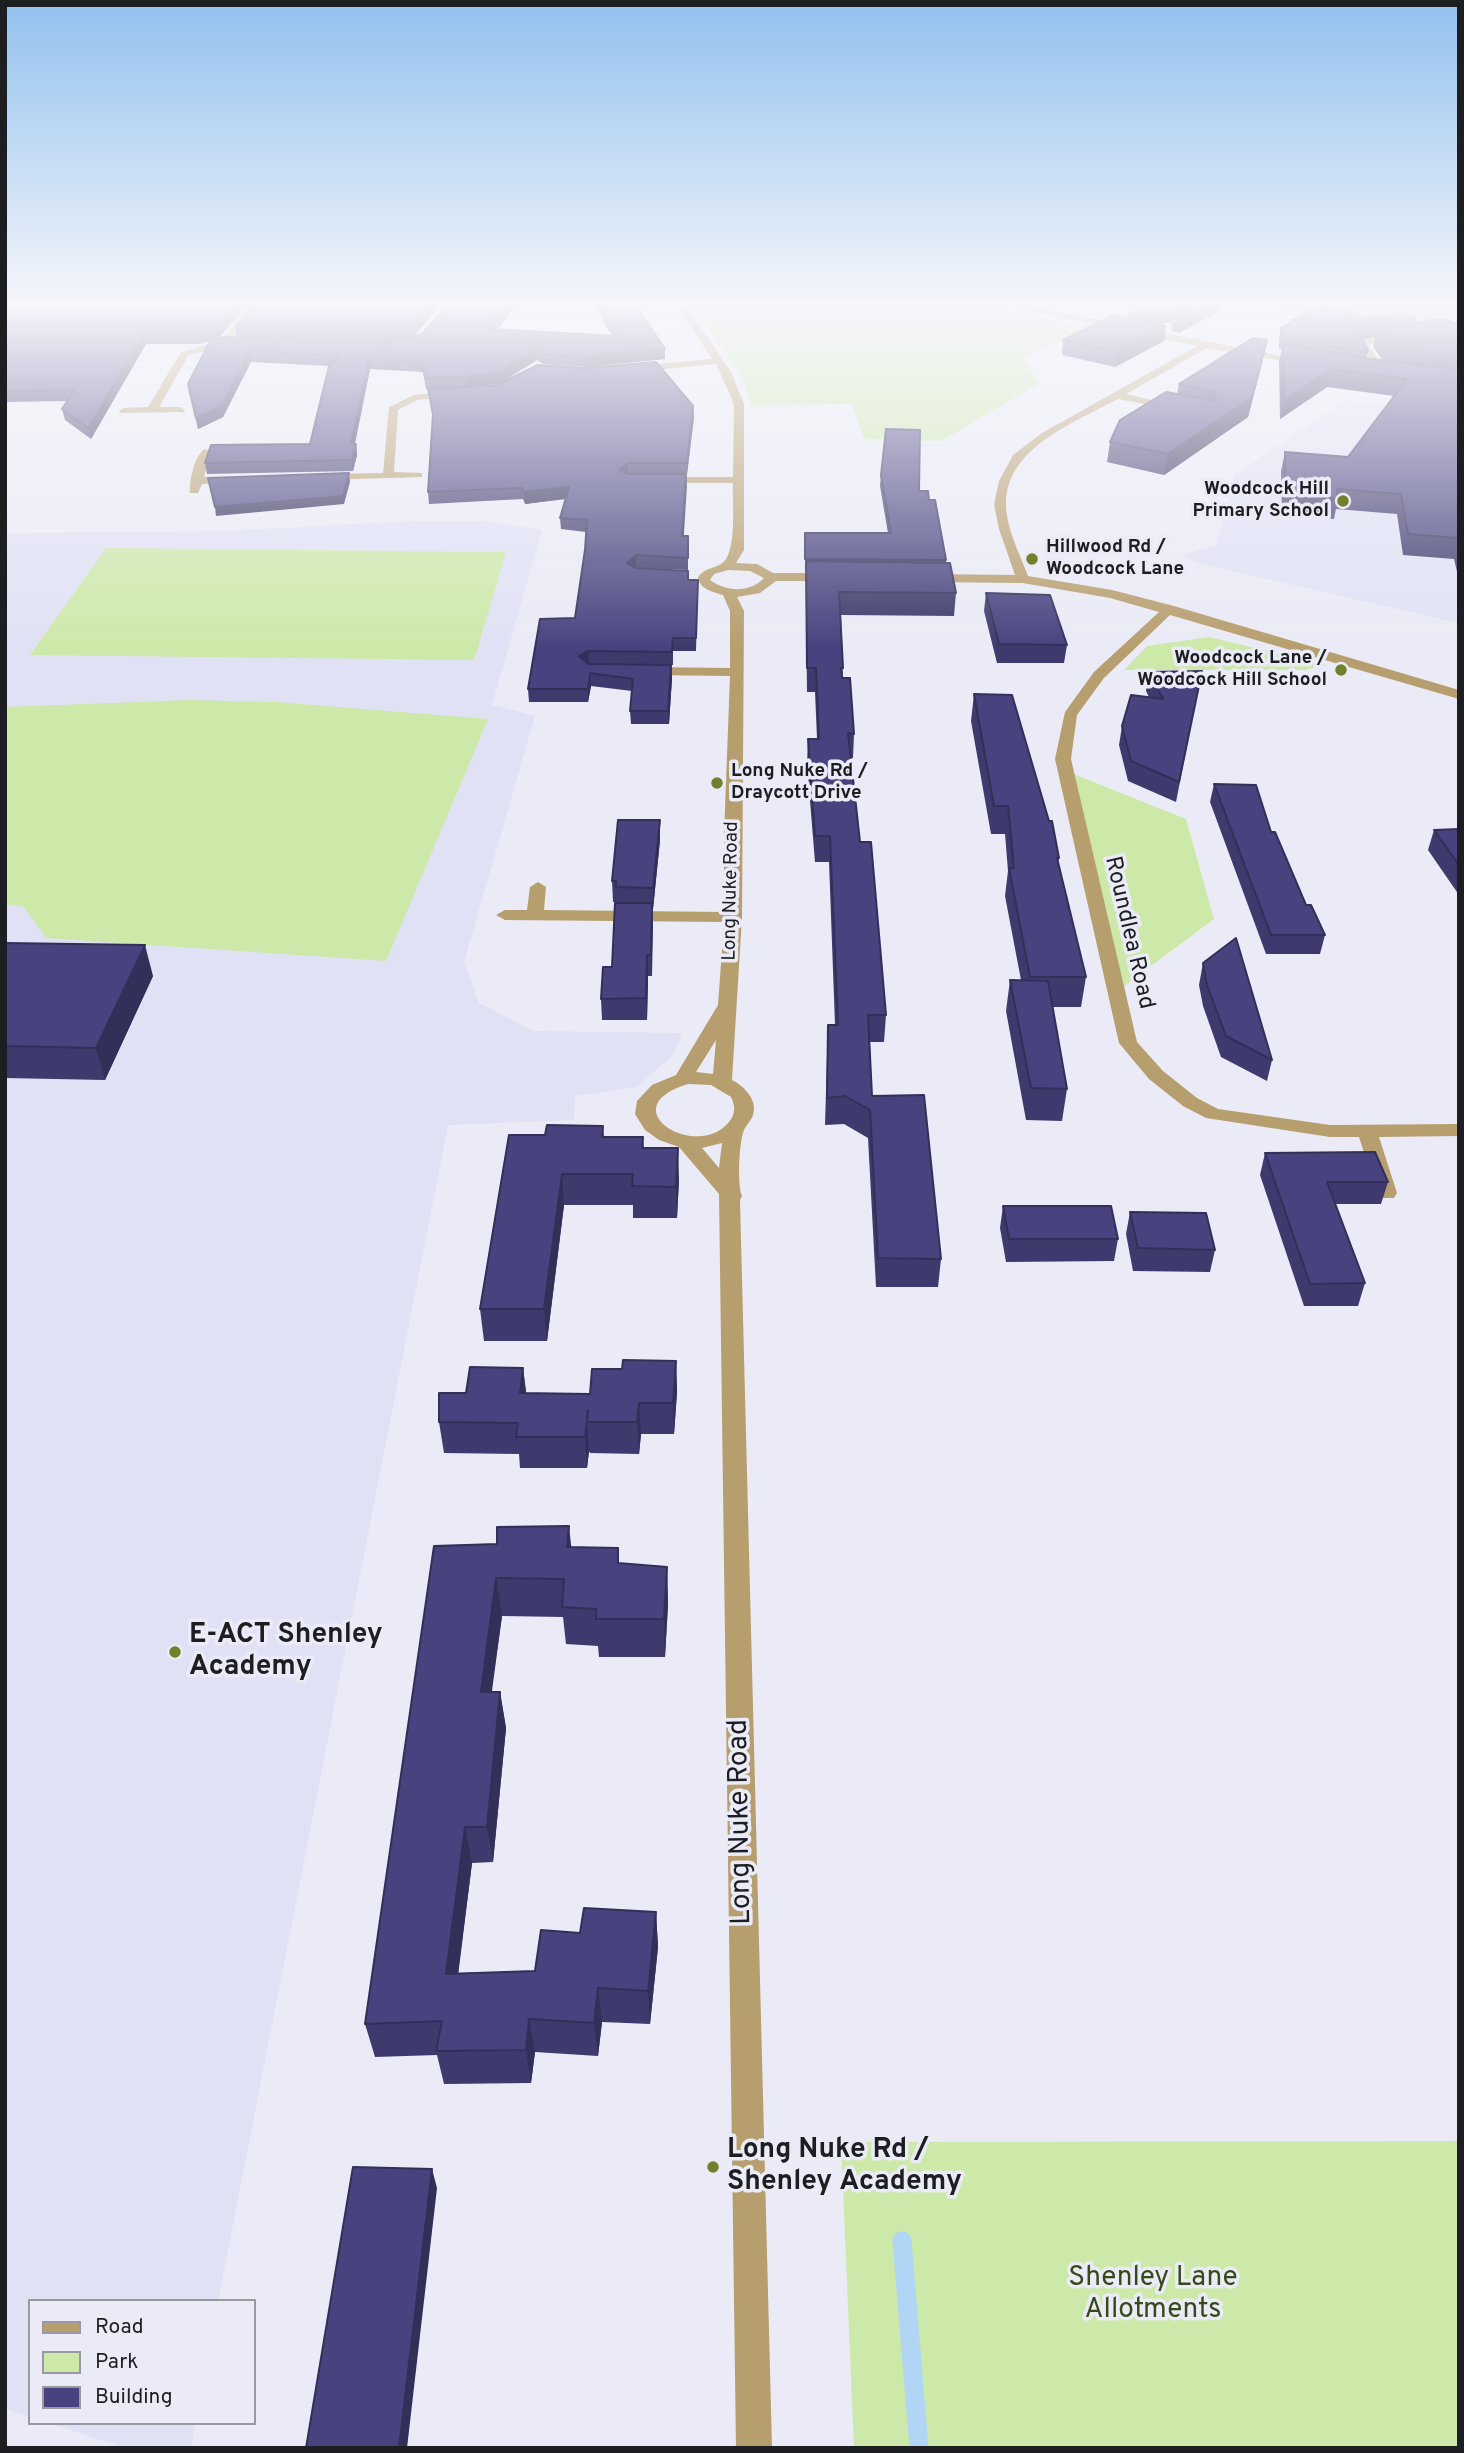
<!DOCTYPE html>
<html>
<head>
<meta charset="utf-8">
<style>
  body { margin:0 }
  #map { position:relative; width:1464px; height:2453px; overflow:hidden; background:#eaebf6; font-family:Overpass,sans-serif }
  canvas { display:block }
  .frame { position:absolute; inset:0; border:7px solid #1d1e22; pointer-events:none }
  .legend { position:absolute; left:28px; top:2299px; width:228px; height:126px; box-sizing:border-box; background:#eaebf6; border:2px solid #9899a1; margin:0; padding:9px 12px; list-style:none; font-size:21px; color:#1d1e22 }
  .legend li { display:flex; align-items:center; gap:14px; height:35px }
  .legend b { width:35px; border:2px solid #9899a1 }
</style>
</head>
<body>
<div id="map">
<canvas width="1464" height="2453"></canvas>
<div class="frame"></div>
<ul class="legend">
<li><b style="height:9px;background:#b79e6e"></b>Road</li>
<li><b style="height:19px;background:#cde9a9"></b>Park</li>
<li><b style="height:19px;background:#48437f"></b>Building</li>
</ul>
</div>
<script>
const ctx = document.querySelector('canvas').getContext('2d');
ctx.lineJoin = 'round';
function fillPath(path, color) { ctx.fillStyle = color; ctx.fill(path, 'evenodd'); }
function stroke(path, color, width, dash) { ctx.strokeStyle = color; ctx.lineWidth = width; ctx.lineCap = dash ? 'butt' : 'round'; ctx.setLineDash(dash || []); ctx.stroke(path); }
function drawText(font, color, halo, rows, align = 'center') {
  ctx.font = font + ' Overpass,sans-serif'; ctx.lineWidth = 7; ctx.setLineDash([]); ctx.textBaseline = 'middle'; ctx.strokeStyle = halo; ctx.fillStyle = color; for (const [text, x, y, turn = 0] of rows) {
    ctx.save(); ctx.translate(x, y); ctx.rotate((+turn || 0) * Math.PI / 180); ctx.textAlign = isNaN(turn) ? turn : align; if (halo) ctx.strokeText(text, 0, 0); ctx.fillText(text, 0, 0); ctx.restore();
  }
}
fillPath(new Path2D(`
  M1345 401 1459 415V623L1197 563 1182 555 1217 545 1235 474Z
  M412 521H486L542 530 492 705 535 716 464 962 479 1003 534 1031 682 1033 673 1055 636 1087 575 1096 574 1120 448 1125 218 2301H30V2417L5 2409V533L222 531Z
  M49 2423H195L191 2448H125Z`), '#e0e1f4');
fillPath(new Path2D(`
  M689 304H969L1085 327 1022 359 1040 383 950 436 940 441 864 439 852 404 751 405 742 376Z
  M1242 304H1459V329Z
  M106 548 506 552 474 660 30 655Z
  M1209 637 1326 665 1306 670H1124L1147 646Z
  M190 700 276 702 488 719 386 961 46 938 24 907 5 904V707Z
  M1066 771 1186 819 1214 919 1116 992Z
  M1459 2141V2448H854L841 2142Z`), '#cde9a9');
stroke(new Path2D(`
  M902 2241 919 2448`), '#b0d5f5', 19);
fillPath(new Path2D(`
  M251 304H261L227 344 188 356 159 407H180L185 410 184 412 120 413 119 411 124 408 148 407 181 352 221 340Z
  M675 304H685L731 372 744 404V550L736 563 757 564 773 573H831L837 577 831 581H776L760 593 737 597 744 611 742 917 732 1080C744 1086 758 1100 753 1115 751 1121 746 1125 744 1130 739 1141 737 1185 742 1196L740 1200 772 2448H736L719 1194 679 1147 659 1140 645 1130 635 1114 637 1101 652 1085 676 1075 718 1005 724 922 505 920 496 915 505 910H527L530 887 538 882 546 887 544 910 724 912V835L730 676 645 675 638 671 645 667 730 668V611L723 595C713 592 699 589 698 577 705 568 712 569 721 564 738 554 732 502 733 483H658L652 480 658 477H733L734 404 716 364 633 372 628 369 633 366 712 359ZM728 570 750 571 764 578C750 593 726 592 710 580L714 574ZM716 1040 713 1074 696 1072ZM688 1084 711 1085 731 1097C735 1105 736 1114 729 1122 697 1162 609 1108 688 1084ZM722 1143 719 1168 702 1148Z
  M997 304H1017L1313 362 1308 365 1207 348 1126 394 1181 407V411L1118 399C1076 422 1006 447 1006 504 1006 528 1020 554 1028 576L1112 590 1174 606 1459 690V699L1170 615 1104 678 1077 715 1071 759 1137 1042 1163 1071 1197 1098 1218 1109 1330 1125 1459 1124V1136L1379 1137 1397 1193 1394 1198H1380L1377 1193 1359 1137H1330L1206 1118 1183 1106 1149 1079 1119 1043 1055 759 1065 712 1094 672 1159 612 1110 598 1023 583 927 582 921 578 927 574 1015 575 999 529 994 504 999 481 1013 455 1042 433 1197 346Z
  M1400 334 1403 335V339L1368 345 1379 360 1373 373H1365L1369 360 1357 343 1359 341Z
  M456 391 461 394 460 396 417 400 398 410 394 472 422 473V477L323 480 317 477 323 474 383 473 389 407 414 395Z
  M205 449 211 452 204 477H235L241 480 239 482 202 484 198 493H190C189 483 194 455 205 449Z`), '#b79e6e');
fillPath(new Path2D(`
  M5 304 219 338 199 344H146L91 439 65 420 62 409 67 401 5 402Z
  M254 304H441L414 336 386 343 236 337 235 327Z
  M448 304H517L497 330 612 336 593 304H635L665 349V359L585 367 543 364 537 360 500 383 479 386 693 406 694 417 687 474H686L683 536H688V570L635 568 688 580H698L696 651H673V665L589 664 671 665 672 678 669 724H631L630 711 632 691 591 686 588 702H529L528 689 575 618 585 550 586 532 561 529 560 518 566 499 525 504 523 499 429 504 428 492 433 419 428 389H431H426L423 372 370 369 355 444H356L357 455 353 471 207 474 205 463 310 444 329 366 251 362 223 417 198 429 188 384 210 341 385 344 422 334Z
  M1223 309 1179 333 1171 331 1172 324 1189 319V318L1159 324 1166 326 1164 341 1115 367 1062 355 1063 340 1125 318 1126 316Z
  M1362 318H1415L1414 323 1459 325V580L1454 559 1403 555 1397 514 1336 509 1334 519 1282 515 1281 471 1285 452 1348 457 1394 396 1327 387 1280 419 1279 361 1282 349H1279V338L1281 328ZM1375 337 1373 347 1381 358V360L1366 358 1368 350 1363 340Z
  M1263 359 1248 417 1164 475 1107 462 1110 442 1177 394 1179 384Z
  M881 475 919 491 929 500 946 560V562L956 593 954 616 841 615 843 678 854 734 853 758H851L860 842 886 1015 884 1042H870L872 1096 941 1259 938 1287H876L868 1138 844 1124 825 1125 828 1025H835L829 862H815L807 764 808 739H817L815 692H807L805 533H888L880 486Z
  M986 593 1067 645 1064 663H997L984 611Z
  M1149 672 1198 690 1176 802 1128 781 1119 745 1122 726 1149 697 1146 691Z
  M974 694 1059 858 1058 864 1086 977 1081 1007H1052L1067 1089 1062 1121 1026 1120 1006 1011 1010 980H1021L1005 896 1008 871 1005 834H991L971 721Z
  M1214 784 1271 832 1306 905 1325 935 1320 954H1266L1210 802Z
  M1459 829V895L1428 850 1434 830Z
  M660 840 653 909H652V976H648L647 1020H602L601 999 612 967 617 903 616 902H613L612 881Z
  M5 943 153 976 105 1080 5 1078Z
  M1203 963 1272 1060 1267 1081 1221 1057 1203 1006 1199 985Z
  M603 1126 604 1137H643L644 1148 679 1179 677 1218H633V1205H564L547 1341H484L480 1309 545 1135Z
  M1265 1153 1388 1182 1381 1204H1335L1365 1283 1358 1306H1304L1260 1175Z
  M1003 1206 1118 1239 1114 1261 1006 1262 1000 1228Z
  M1130 1212 1215 1250 1210 1272 1133 1271 1126 1234Z
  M676 1361 677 1392 674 1434H641L639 1454 590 1453 589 1451 587 1468H520L519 1454 444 1453 439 1422 466 1393 523 1368 526 1393 590 1394 622 1369Z
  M434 1546 571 1548 619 1564 667 1567 668 1604 665 1657H599L598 1646 566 1644 563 1617 502 1616 491 1692H500L506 1728 493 1862 472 1863 458 1973 535 1971 580 1933 656 1912 658 1947 650 2024 602 2022 598 2056 535 2052 531 2083 444 2084 437 2055 375 2057 365 2024Z`), '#3e3a6d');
fillPath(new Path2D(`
  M238 304H249L219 338 199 344 197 334Z
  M432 304H441L414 336 386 343 384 333Z
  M509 304H517L490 339 489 329Z
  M1220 304H1224L1223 309 1179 333 1180 325Z
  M1190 310 1189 318 1147 327 1148 320Z
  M1415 318 1413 329 1376 330 1375 337 1355 341 1357 331Z
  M1166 326 1164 341 1115 367 1117 351Z
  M144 334 146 344 91 439 88 428Z
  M1267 340 1263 359 1248 417 1164 475 1168 454 1252 398Z
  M665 349V359L585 367 584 357Z
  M537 350V360L500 383 467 388 466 377Z
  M249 351 251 362 223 417 198 429 196 418Z
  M369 359 370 369 352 455 351 444Z
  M1331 369 1327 387 1280 419 1284 401Z
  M693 406 694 417 687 474V463Z
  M356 444 357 455 353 471 352 460Z
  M628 463V474L619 470Z
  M349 473 350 482 344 504 216 516 215 507Z
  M686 474 687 486 683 548 682 536Z
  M569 487 570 498 525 504 524 492Z
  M636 555V567L628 575 627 563Z
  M588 651 589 663 580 669 579 656Z
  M671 665 672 678 669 724 668 711Z
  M590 673 591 686 588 702V689Z
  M660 820V840L653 909V888Z
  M652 903 653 924 652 976 651 955Z
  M145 945 153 976 105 1080 96 1048Z
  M647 955 648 976 647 1020 646 998Z
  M678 1148 679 1179 677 1218 676 1187Z
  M562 1174 564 1205 547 1341 544 1309Z
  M676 1361 677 1392 674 1434 673 1403Z
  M523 1368 527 1399 520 1393Z
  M639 1403 641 1434 639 1454 637 1422Z
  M588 1410 587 1422 589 1451 587 1468 585 1437Z
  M569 1526 573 1563 567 1547Z
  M667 1567 668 1604 665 1657 664 1619Z
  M496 1578 502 1616 487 1728 481 1692Z
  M500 1692 506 1728 493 1862 487 1827Z
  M465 1827 472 1863 454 2008 446 1974Z
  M656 1912 658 1947 650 2024 648 1991Z
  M598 1988 602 2022 598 2056 594 2023Z
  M529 2019 535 2052 531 2083 526 2050Z
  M432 2169 437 2188 407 2448H399Z`), '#322f59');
const building = new Path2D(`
  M5 304H238L218 328 197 334H144L88 428 62 409 74 390 5 391V335H7H5Z
  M254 304H432L412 326 384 333 235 327Z
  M448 304H509L489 329 617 336 599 304H635L665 349 584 357 542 354 537 350 499 372 466 377 425 378 422 362 369 359 351 444H356L352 460 205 463 211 445 310 444 329 366 340 356 249 351 222 406 196 418 188 384 210 341 224 337 385 344 422 334Z
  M1148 304H1220L1180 325 1172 324 1191 318 1190 310 1148 320 1126 316Z
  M1334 306 1362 318 1404 314 1415 318 1357 331 1368 350 1367 352 1281 338V328L1309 310Z
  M1113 315 1166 326 1117 351 1063 340Z
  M1436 319 1449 321 1459 325V358L1384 348 1385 341 1376 330Z
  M1253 338 1267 340 1252 398 1168 454 1110 442 1120 420 1166 392 1216 401 1215 392 1179 384Z
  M1283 344 1372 359 1459 369V538L1408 534 1401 494 1337 489 1338 499 1286 495 1285 452 1348 457 1407 379 1331 369 1284 401Z
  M656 362 693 406 687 463H628L619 470 628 474H686L682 536H688V558L636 555 627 563 635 568 688 571V580H698L696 638H673L672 652 588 651 579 656 588 664 671 665 668 711H630L633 679 590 673 588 689H528L540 619 575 618 585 550 587 520 560 518 569 487 524 492 522 488 428 492 433 414 428 389 496 385 538 365 585 368Z
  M886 429 920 430 919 491H928L929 500H935L946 560 805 559V533H891L881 475Z
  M349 473 343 496 215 507 208 478Z
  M806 561 950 563 956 593 839 592 843 668H841L842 678H850L854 734 848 733 860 842H871L886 1015H868L872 1096 924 1095 941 1259 878 1258 870 1110 845 1096 827 1098 828 1025H838L830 836H815L808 739H819L816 668H807Z
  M986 593 1050 595 1067 645 999 644Z
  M1202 671 1179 782 1131 761 1122 726 1131 695 1163 699 1149 672Z
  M974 694 1012 695 1049 821H1052L1059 858H1057L1086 977H1030L1009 868H1014L1008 806H994Z
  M1214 784 1256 785 1271 832H1275L1306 905H1311L1325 935H1271Z
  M618 820H660L653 888 616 887V881H612Z
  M1459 829V865L1434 830Z
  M615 903H652L651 955H647L646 998 601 999 603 967H612Z
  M1236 938 1272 1060 1226 1036 1207 985 1203 963Z
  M5 943 145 945 96 1048 5 1046Z
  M1010 980 1048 981 1067 1089 1031 1088Z
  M547 1125 603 1126 602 1137H643L642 1148H678L676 1187 632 1186 633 1174H562L544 1309H480L509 1135H545Z
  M1375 1152 1388 1182H1327L1365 1283 1310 1284 1265 1153Z
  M1003 1206H1111L1118 1239H1009Z
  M1130 1212 1206 1213 1215 1250 1138 1248Z
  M623 1360 676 1361 673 1403H639L637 1422H587L588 1410 585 1437H516L518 1423 439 1422V1393H466L470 1367 523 1368 520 1393 590 1394 592 1369H622Z
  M569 1526 567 1547 618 1548V1563L667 1567 664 1619H596V1609L562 1607 564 1579 496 1578 481 1692H500L487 1827H465L446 1974 535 1971 541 1930 580 1933 584 1908 656 1912 648 1991 598 1988 594 2023 529 2019 526 2050 436 2051 442 2021 365 2024 434 1546 497 1544V1527Z
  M353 2167 432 2169 399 2448H306Z`);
fillPath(building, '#48437f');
stroke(building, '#322f59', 2);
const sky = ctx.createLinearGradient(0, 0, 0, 648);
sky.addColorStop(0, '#91c1ed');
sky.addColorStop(0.47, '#f6f6fb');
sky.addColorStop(1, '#f6f6fb00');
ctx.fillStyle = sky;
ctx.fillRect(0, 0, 1464, 648);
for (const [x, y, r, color] of [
  [1343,501,7,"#71802d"],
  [1032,559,7,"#71802d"],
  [1341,670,7,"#71802d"],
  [717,783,7,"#71802d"],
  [175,1652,7,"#71802d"],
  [713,2167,7,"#71802d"]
]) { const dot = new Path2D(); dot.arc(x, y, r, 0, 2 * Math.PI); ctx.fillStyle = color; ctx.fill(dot); stroke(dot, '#eaebf6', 2.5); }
drawText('bold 19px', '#1d1e22', '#eaebf6', [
  ["Woodcock Hill",1329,490],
  ["Primary School",1329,512],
  ["Hillwood Rd /",1046,548,"left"],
  ["Woodcock Lane",1046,570,"left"],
  ["Woodcock Lane /",1327,659],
  ["Woodcock Hill School",1327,681],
  ["Long Nuke Rd /",731,772,"left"],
  ["Draycott Drive",731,794,"left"]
], 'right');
drawText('19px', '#1d1e22', '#eaebf6', [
  ["Long Nuke Road",732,891,-89]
]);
drawText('23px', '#1d1e22', '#eaebf6', [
  ["Roundlea Road",1128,933,77]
]);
drawText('bold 28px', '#1d1e22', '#eaebf6', [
  ["E-ACT Shenley",189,1636],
  ["Academy",189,1668],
  ["Long Nuke Rd /",727,2151],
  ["Shenley Academy",727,2183]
], 'left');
drawText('28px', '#1d1e22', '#eaebf6', [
  ["Long Nuke Road",742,1822,-91]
]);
drawText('28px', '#364918', '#eaebf6', [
  ["Shenley Lane",1153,2279],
  ["Allotments",1153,2311]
]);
</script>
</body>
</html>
